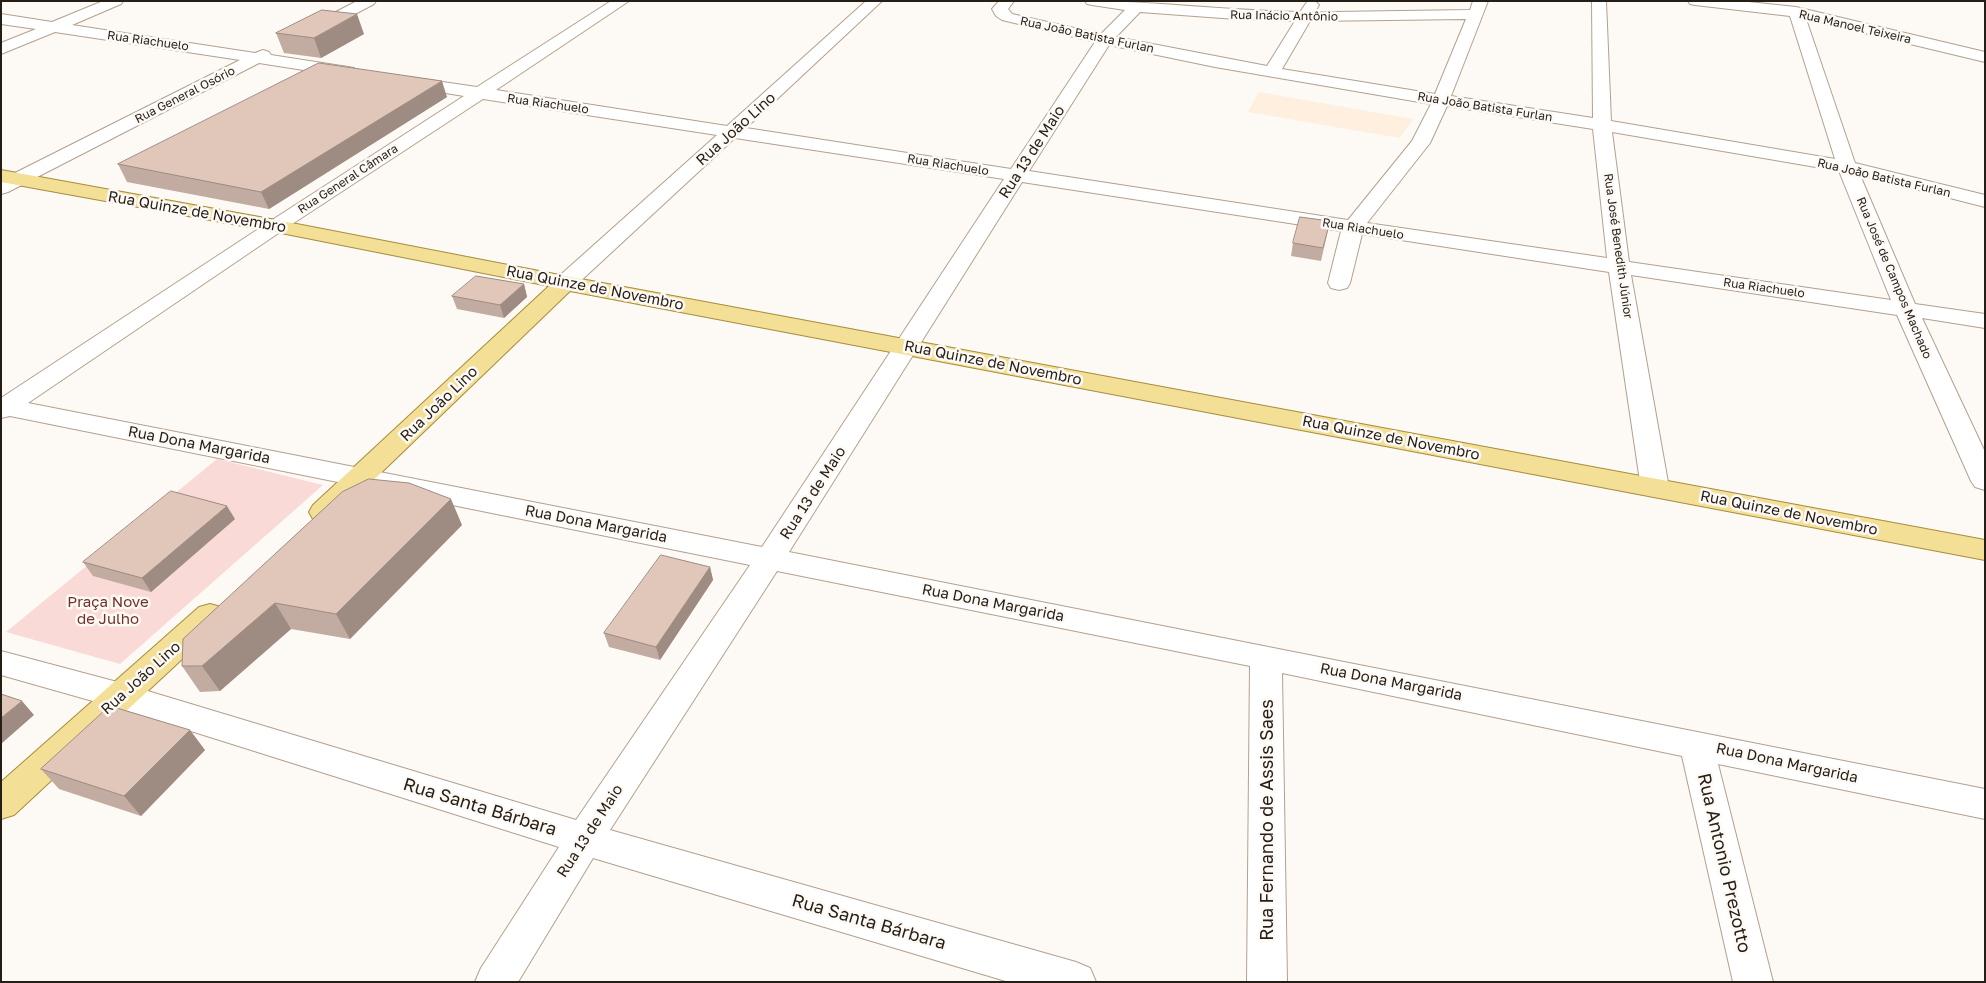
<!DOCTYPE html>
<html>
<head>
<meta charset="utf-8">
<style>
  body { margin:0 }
  #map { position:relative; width:1986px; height:983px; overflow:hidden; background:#fdf9f5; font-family:"Golos Text",sans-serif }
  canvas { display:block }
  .frame { position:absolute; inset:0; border:2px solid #251e16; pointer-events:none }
</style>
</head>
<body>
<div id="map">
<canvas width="1986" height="983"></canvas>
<div class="frame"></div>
</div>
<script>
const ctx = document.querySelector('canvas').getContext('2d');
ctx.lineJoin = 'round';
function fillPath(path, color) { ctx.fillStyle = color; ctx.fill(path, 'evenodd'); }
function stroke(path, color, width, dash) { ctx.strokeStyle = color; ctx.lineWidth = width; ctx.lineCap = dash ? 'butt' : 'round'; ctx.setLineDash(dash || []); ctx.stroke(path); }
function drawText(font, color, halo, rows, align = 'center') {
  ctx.font = font + ' "Golos Text",sans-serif'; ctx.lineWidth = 5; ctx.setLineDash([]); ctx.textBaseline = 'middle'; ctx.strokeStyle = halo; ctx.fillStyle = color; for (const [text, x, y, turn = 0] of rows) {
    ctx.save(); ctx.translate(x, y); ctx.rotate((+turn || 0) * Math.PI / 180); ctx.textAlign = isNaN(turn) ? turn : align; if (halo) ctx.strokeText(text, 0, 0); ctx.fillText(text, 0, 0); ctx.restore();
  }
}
fillPath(new Path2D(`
  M1259 92 1384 114 1413 119 1400 138 1248 112Z`), '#feefdf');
fillPath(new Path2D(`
  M217 459 323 485 120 664 6 632Z`), '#fadad6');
const minor = new Path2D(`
  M103 1H123L121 4 72 25 255 53 263 50 269 52 271 55 348 67 354 68 356 72 354 76 348 77 259 63 8 192 1 194V180L240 60 55 32 1 54V43L36 29 1 24V14L52 22Z
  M357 1H376L374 4 319 33H307L305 30 307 27Z
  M611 1H629L496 90 727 126 866 1H882L746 128 1011 169 1095 42 1002 20 996 16 992 9 999 1H1014L1008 9 1012 14 1101 34 1125 10 1092 5 1087 4 1085 1C1157 1 1228 11 1300 12L1307 2 1315 1 1319 5 1315 12H1332L1470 10 1473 1H1488L1451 96 1593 118 1592 1H1606L1611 121 1835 159 1790 16 1695 5 1690 4 1688 1H1739L1796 7 1985 52V62L1806 19 1855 163 1985 195V207L1860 175 1915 304 1985 314V328L1922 318 1985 452V490L1975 487 1971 481 1897 315 1631 275 1669 488 1665 494 1655 497 1645 494 1641 488 1609 272 1362 234 1350 283 1347 288 1339 290 1331 288 1328 283 1341 231 1022 182 789 552 1985 789V819L1718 764 1773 982H1733L1682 756 1282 673 1287 982H1247L1250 666 777 571 610 830 1076 962 1090 968 1096 982H1009L593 858 518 982H475L481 968 559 847 121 709 1 675V651L121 683 576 820 750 565 10 416 1 418V398L269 222 464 96 402 86 400 82 402 78 408 77 477 87ZM1140 12 1236 19 1295 21 1267 66 1116 37ZM1466 19 1435 94 1282 69 1310 21ZM1109 45 1215 67 1431 104 1412 141 1348 220 1029 171ZM483 99 717 135 557 278 554 283 557 288 565 290 573 288 735 138 1004 179 762 547 28 403 283 230ZM1447 106 1593 129 1607 258 1367 223 1430 143ZM1612 132 1839 171 1891 300 1629 262Z`);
const major = new Path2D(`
  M1 170 276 220 565 276 1985 540V560L570 291 333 519 323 522 313 519 309 512 313 505 549 286 276 232 1 182Z
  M210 604 221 607 225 615 221 623 14 815 1 819V782L199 607Z`);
stroke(minor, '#b3a18d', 2);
stroke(major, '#a68e3c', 2);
fillPath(minor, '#fff');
fillPath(major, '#f3df96');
fillPath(new Path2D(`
  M276 33 364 34 321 58 284 53Z
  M447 97 269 209 127 182 118 164Z
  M1330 221 1321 261 1291 256 1293 243Z
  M524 284 527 297 504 318 457 309 452 296Z
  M342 492 462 525 350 639 291 629 220 691 200 692 182 666Z
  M235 519 151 592 93 576 83 562Z
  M710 567 713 580 660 660 609 647 604 633Z
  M205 750 141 816 59 789 41 769Z`), '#c2aba0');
fillPath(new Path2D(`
  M357 14 364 34 321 58 314 38Z
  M442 81 447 97 269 209 261 192Z
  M524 284 527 297 504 318 500 305Z
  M451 499 462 525 350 639 336 614Z
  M227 506 235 519 151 592 142 578Z
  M710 567 713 580 660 660 656 647Z
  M275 603 291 629 220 691 202 666Z
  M22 701 34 715 1 744V718Z
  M190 730 205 750 141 816 124 796Z`), '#9e8b82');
const building = new Path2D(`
  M322 10 357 14 314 38 276 33Z
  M319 63 442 81 261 192 118 164Z
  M1300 217 1330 221 1323 248 1293 243Z
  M476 276 524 284 500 305 452 296Z
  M369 479 409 483 451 499 336 614 275 603 202 666H182L183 639 342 492Z
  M171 491 227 506 142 578 83 562Z
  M661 555 710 567 656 647 604 633Z
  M1 694 22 701 1 718Z
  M110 706 190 730 124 796 41 769Z`);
fillPath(building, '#e1c7ba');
stroke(building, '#9e8b82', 1);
drawText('12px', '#251e16', '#fdf9f5', [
  ["Rua Inácio Antônio",1284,16,1],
  ["Rua Manoel Teixeira",1855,27,13],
  ["Rua João Batista Furlan",1087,35,12],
  ["Rua Riachuelo",148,41,8],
  ["Rua General Osório",185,95,-27],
  ["Rua Riachuelo",548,104,8],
  ["Rua João Batista Furlan",1485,107,9],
  ["Rua Riachuelo",948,165,9],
  ["Rua João Batista Furlan",1884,178,13],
  ["Rua General Câmara",348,179,-33],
  ["Rua Riachuelo",1363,229,9],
  ["Rua José Benedith Júnior",1618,246,82],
  ["Rua José de Campos Machado",1894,278,67],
  ["Rua Riachuelo",1764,288,8]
]);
drawText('15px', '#251e16', '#fdf9f5', [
  ["Rua João Lino",736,129,-42],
  ["Rua 13 de Maio",1032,152,-57],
  ["Rua Quinze de Novembro",197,212,10],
  ["Rua Quinze de Novembro",595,288,11],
  ["Rua Quinze de Novembro",993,363,11],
  ["Rua João Lino",439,404,-44],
  ["Rua Quinze de Novembro",1391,438,11],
  ["Rua Dona Margarida",199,445,11],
  ["Rua 13 de Maio",813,493,-57],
  ["Rua Quinze de Novembro",1789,513,11],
  ["Rua Dona Margarida",596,524,11],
  ["Rua Dona Margarida",993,603,11],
  ["Rua João Lino",141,678,-42],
  ["Rua Dona Margarida",1391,682,11],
  ["Rua Dona Margarida",1787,763,12],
  ["Rua 13 de Maio",590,831,-57]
]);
drawText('15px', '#71302c', '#fdf9f5', [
  ["Praça Nove",108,602],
  ["de Julho",108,619]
]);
drawText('18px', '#251e16', '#fdf9f5', [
  ["Rua Santa Bárbara",480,807,17],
  ["Rua Fernando de Assis Saes",1267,820,-90],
  ["Rua Antonio Prezotto",1724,863,77],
  ["Rua Santa Bárbara",869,922,16]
]);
</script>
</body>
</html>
